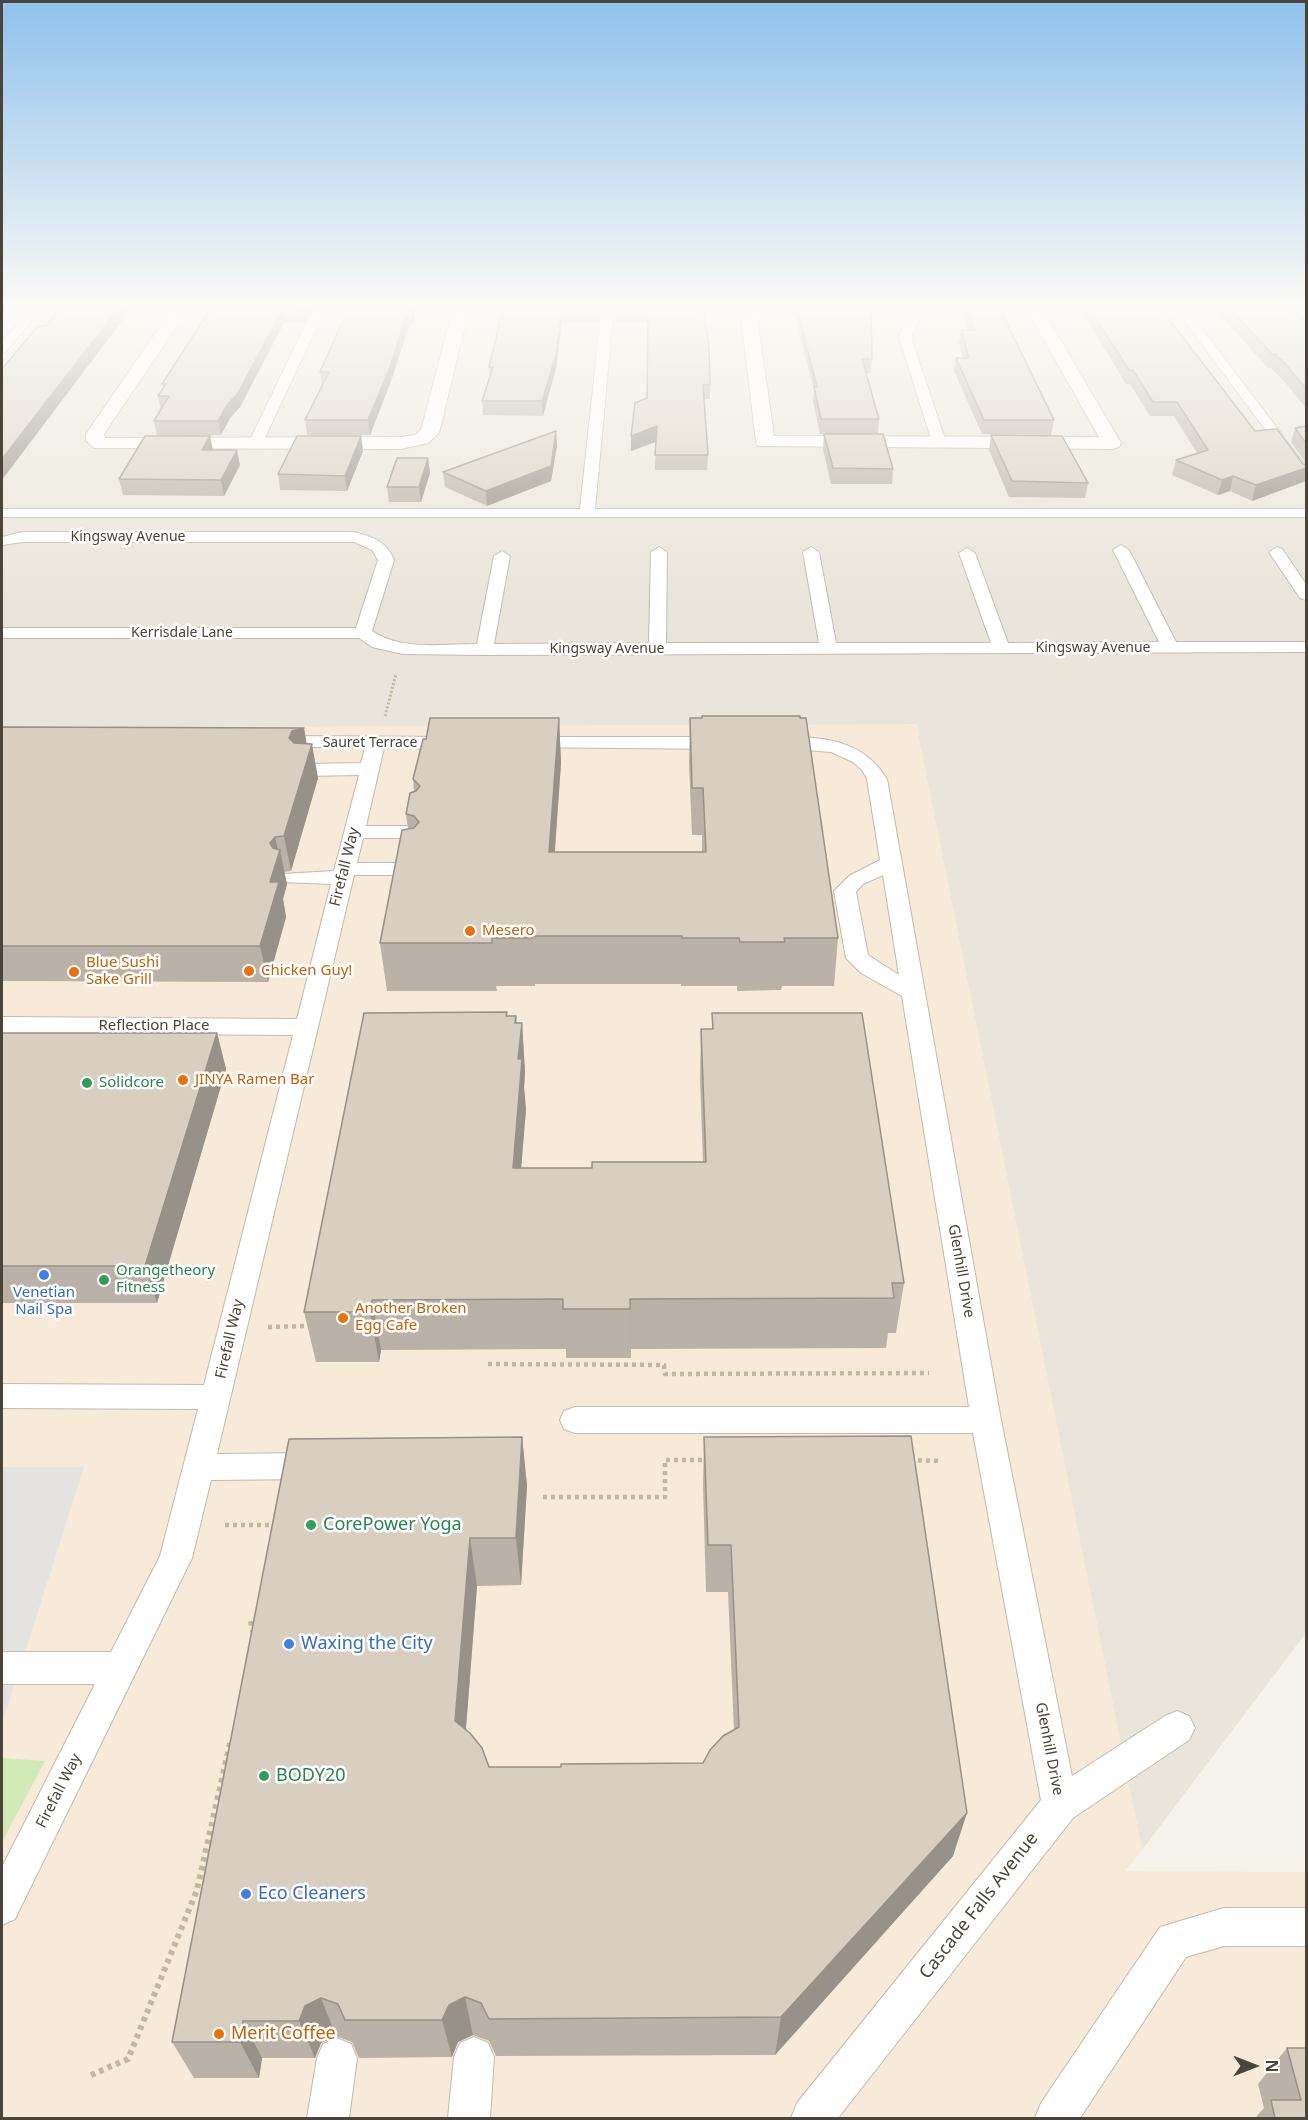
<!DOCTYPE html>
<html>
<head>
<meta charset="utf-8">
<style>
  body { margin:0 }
  #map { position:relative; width:1308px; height:2120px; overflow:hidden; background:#f6f3ec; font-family:"Noto Sans",sans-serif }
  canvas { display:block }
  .frame { position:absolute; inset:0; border:3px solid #4b4439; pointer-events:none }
  .north { position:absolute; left:1224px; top:2036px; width:60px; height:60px; -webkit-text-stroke:4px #fff; paint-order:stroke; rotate:90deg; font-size:16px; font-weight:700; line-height:24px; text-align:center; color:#4b4439 }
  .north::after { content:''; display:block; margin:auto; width:21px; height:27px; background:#4b4439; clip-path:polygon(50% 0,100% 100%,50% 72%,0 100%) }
</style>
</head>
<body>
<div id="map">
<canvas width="1308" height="2120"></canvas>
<div class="frame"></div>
<div class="north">N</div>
</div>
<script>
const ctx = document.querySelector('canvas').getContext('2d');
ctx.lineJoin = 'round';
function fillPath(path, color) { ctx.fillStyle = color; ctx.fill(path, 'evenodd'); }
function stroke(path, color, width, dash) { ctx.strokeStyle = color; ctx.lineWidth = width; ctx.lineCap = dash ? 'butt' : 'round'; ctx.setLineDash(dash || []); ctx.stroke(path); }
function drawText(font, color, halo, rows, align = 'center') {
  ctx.font = font + ' "Noto Sans",sans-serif'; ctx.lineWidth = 5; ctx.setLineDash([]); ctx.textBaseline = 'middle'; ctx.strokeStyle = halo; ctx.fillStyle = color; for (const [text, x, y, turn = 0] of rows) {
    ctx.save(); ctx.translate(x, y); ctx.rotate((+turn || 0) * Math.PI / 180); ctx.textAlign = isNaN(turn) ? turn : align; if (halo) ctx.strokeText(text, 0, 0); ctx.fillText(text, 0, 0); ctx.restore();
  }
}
fillPath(new Path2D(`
  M50 305H1306V1633L1142 1850 916 725 2 728V360Z`), '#eae5da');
fillPath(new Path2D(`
  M916 724 1142 1850 1125 1871 1306 1872V2118H2V728Z`), '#f7ead8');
fillPath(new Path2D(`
  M2 1758 45 1761 2 1842Z`), '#d2eab5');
fillPath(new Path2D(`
  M2 1467H84L2 1724Z`), '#e5e3e0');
const service = new Path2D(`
  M34 305H45L6 352 2 353V342Z
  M315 305H327L262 444 255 448 250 447 248 444Z
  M602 305H614L595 509H1306V517H2V509H580Z
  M913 305H925L911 337 946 442 939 446 932 442 899 337Z
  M1169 305H1181L1189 312 1306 466V479L1301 478 1181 316Z
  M23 532H354C373 537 386 541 394 560L372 631C402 651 442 644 477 644L494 556 502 551 510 556 494 644 649 643 651 552 659 547 667 552 666 643H819L803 552 811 547 819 552 836 643H991L959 553 967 548 975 553 1008 643 1159 642 1113 550 1121 545 1129 550 1176 642H1306V652L484 655 403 654 372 647 359 638H2V628H356L378 560 372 550 354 542H23L2 545V537Z
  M1277 547 1282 549 1306 584V600L1300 598 1269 552Z
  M274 736 455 737 462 739 464 743 462 747 455 749 384 748 366 826H413L420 828 423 832 420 836 413 838H363L357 863H412L419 865 422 869 419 873 412 875H354L217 1454 317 1453 328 1457 332 1466 328 1475 317 1479 211 1480 192 1558 187 1568 15 1919 2 1925V1867L95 1684H2V1652H111L160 1556 198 1409 2 1408V1384L204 1385 293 1035 2 1033V1017L297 1019 331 884 282 882 279 878 282 874 334 871 359 775 307 776 300 774 297 770 300 766 307 764 361 763 365 748 267 746 265 742 267 738Z
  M529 737H722L729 739 731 743 729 747 722 749 522 747 520 743 522 739Z
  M778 737C823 737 861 738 887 779L1001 1420 1072 1776 1165 1716 1177 1711 1189 1716 1195 1728 1189 1740 1073 1818 838 2118H791L797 2103 1041 1800 973 1433H575L564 1429 560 1420 564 1411 575 1407H969L902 996 861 973 846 958 834 891 849 876 880 860 867 779 862 770 853 762 831 752 771 747 769 743 771 739ZM883 875 899 975 868 955 856 892 863 884Z
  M1224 1908H1306V1946H1224L1186 1957 1080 2118H1035L1041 2103 1160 1927Z
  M474 2037 488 2043 494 2057 490 2118H448L454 2057 460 2043Z
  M337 2038 351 2044 357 2058 349 2118H307L317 2058 323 2044Z`);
const minor = new Path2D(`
  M175 305H191L104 434 105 438 401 437 415 435 421 430 454 305H470L439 433 428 443 401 449 94 448 86 440V434Z
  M752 305H770L761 314 758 324 774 436 1099 437 1024 305H1040L1121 443 1119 447 1112 449 758 446 756 442 742 324 746 312Z`);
const secondary = new Path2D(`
  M19 305 8 318 2 320V305Z`);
stroke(service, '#c2bbae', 2);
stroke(minor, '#c2bbae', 2);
stroke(secondary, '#d6c79b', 2);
stroke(new Path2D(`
  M385 716 396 674`), '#c4b79f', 3, [2, 2]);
stroke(new Path2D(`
  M268 1327 308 1326
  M488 1364 664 1365 665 1374 929 1373
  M910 1460 942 1461
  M543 1497H665V1460H707
  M225 1525H269`), '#c4b79f', 4.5, [4, 4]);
stroke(new Path2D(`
  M251 1621 253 1632
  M91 2075 128 2059 197 1890 231 1739`), '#c4b79f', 6, [4.5, 4.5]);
fillPath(service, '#fff');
fillPath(minor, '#fff');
fillPath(secondary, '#fff3cd');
fillPath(new Path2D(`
  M213 305H314L304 323H284L240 407 230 418 221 435 159 436H210L213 450 240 465 224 496 123 495 119 479 157 436 154 421 161 410 158 396 163 389 162 384Z
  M350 305H419L412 325H409L391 381 370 435H307L305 420 322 386 320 372Z
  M504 305H600L598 322H562L556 368 543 416 483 415 482 401 490 376 489 367Z
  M615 305H703L710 385V399H704L708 455 707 470H655L656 442 631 451 647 398 648 322H615Z
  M792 305H871L872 359 870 373H866L879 419 878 434H820L813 401 814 390Z
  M958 305H998L1054 420 1051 435 982 434 954 371 956 358H963L959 344 961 330H968Z
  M1081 305H1158L1255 431 1303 464 1306 465V481L1252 501 1230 491 1218 495 1172 475 1176 460 1197 453 1174 416H1150L1130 384H1126L1093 330Z
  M1211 305H1290L1306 323V408L1284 381 1271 368H1268Z
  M1306 426V463L1291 442 1295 428Z
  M556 431 557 446 551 481 487 506 445 487 443 472Z
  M824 434 893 469 892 484H831L823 449Z
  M991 435 1088 483 1085 498 1009 497 989 450Z
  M361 436 363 451 347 491 280 490 278 474Z
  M428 458 430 473 421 502H389L387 487Z
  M559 718 561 763 555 852H702V835H692L689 764 690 718 838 938 834 986H782L781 990 737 991V986H681V984H535V986H496L497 991H387L380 943 408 829 406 814 414 792 413 779 426 739Z
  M2 727 304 728 306 744 318 778 291 871 284 872 287 884 283 899 286 917 268 982 2 981Z
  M507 1012V1016H516V1023H522L525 1072 524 1088 526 1109 521 1168H592L703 1162 700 1078 701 1029H712V1013L904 1283 896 1333H888L886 1348 631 1349V1358H566V1349L381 1350 379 1362H316L304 1312Z
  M2 1033H217L226 1069 157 1303H2Z
  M522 1437 527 1486 521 1585 477 1586 466 1729 489 1767H561L703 1763 734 1730 728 1592H706L703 1486 704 1437 953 1856 775 2055 496 2056 489 2041 473 2035 458 2042 452 2057 359 2058 352 2042 336 2036 321 2043 315 2058H262L259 2078H194L172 2042Z
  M1287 2048 1306 2118H1255L1264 2108 1258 2084Z`), '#bab2a6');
fillPath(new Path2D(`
  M120 305H132L125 314V317L2 480V459Z
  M304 305H314L304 323 302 310Z
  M413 305H419L412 325 411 311Z
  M598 305H600L598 322Z
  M562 309V322L556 368 543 416 542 401Z
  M282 310 284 323 240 407 230 418 221 435 218 421Z
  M408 311 409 325 391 381 370 435 368 420Z
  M657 426V441L631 451V436Z
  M556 431 557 446 551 481 487 506 486 491Z
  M210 436 213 451 202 450Z
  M361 436 363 451 347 491 345 476Z
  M237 450 240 465 224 496 221 480Z
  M428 458 430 473 421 502 419 487Z
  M1306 468V481L1252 501 1256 485Z
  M1233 476 1230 491 1218 495 1222 480Z
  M559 718 561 763 551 900 549 852Z
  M304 728 309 757 312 744 318 778 291 871 284 836 289 738 292 731Z
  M275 837 279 855 280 850 287 884 283 899 286 917 268 982 260 946 270 882V843Z
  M516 1016 519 1055 522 1023 525 1072 524 1088 526 1109 517 1218 513 1168Z
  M217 1033 226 1069 157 1303 145 1266Z
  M630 1299 631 1349V1358Z
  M372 1300 381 1350 379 1362 370 1312Z
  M522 1437 527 1486 521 1585 516 1538Z
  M470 1538 477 1586 463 1765 455 1721Z
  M967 1813 953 1856 775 2055 781 2017Z
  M465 1997 473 2035 458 2042 452 2057 442 2020 449 2005Z
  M321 1998 336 2036 321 2043 315 2058 299 2021 305 2006Z
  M243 2021 262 2058 259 2078 240 2042Z`), '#979187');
const building = new Path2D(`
  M63 305H121L2 459V369L38 326H45Z
  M213 305H304L302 310H282L238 393 228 404 218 421H154L169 396H158L166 384H162Z
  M350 305H413L411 311H408L390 367 368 420H305L329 372H320Z
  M504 305H598V309H562L556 354 542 401H482L493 367H489Z
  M615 305H703L709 347 710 385H703L708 455H655L657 426 631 436 635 403 647 398 648 309H614Z
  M796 305H871L872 359H862L879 419H821L814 387H817Z
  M965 305H998L1054 420H984L956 358H969L961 330H975Z
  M1089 305H1158L1255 431 1277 429 1303 464 1306 465V468L1256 485 1233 476 1222 480 1176 460 1208 450 1177 402H1153L1133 370H1129L1095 317Z
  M1226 305H1290L1306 323V389L1288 367 1275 354H1272Z
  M1306 426V443L1295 428Z
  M556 431 551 466 486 491 443 472Z
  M824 434H883L893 469 833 468Z
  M991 435 1062 436 1088 483 1012 481Z
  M145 436H210L202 450H237L221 480 119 479Z
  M297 436H361L345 476 278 474Z
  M397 458H428L419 487H387Z
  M702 716H800V718H806L838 938H784L785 942H740L739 938H682V936H532V938H492V943H380L402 830 414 828 419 822 414 816 406 814 410 793 416 791 420 786 413 779 423 739H426L430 718H559L549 852H706L703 788H692L690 718H702Z
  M2 727 304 728 292 731 289 738 294 743 312 744 284 836 275 837 270 843 273 848 280 850 270 882H279L260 946H2Z
  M507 1012 506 1016H516L515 1023H522L518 1059H522L513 1168H592V1162H706L701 1029H713L712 1013H862L904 1283H892L894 1298 630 1299V1309H563V1299L372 1300 370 1312H304L364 1013Z
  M2 1033H217L145 1266H2Z
  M911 1436 967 1813 781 2017 489 2019 481 2003 465 1997 449 2005 442 2020H345L338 2004 321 1998 305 2006 299 2021H243L240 2042H172L289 1439 522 1437 516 1538H470L455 1721 470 1733 482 1748 489 1767H561V1764L703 1763 710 1750 723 1736 739 1727 731 1545H708L704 1437Z
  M1287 2048H1306V2118H1275L1271 2100H1301Z`);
fillPath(building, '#d8cfc1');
stroke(building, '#979187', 1.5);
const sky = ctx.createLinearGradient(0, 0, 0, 602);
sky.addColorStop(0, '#8fc1ec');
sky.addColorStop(0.51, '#fbfaf6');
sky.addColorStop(1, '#fbfaf600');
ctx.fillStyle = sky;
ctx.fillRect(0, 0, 1308, 602);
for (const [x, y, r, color] of [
  [470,931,6,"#e8710a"],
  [249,971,6,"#e8710a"],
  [74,972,6,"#e8710a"],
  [183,1080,6,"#e8710a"],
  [87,1083,6,"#2e9e5b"],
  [44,1275,6,"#3f7fe0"],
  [104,1280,6,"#2e9e5b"],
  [343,1318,6,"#e8710a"],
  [311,1525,6,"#2e9e5b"],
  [289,1644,6,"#3f7fe0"],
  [264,1776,6,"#2e9e5b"],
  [246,1894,6,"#3f7fe0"],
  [219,2034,6,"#e8710a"]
]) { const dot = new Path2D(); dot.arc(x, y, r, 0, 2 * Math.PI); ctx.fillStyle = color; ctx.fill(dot); stroke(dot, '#fff', 2); }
drawText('14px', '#4b4439', '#fff', [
  ["Kingsway Avenue",128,537],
  ["Kerrisdale Lane",182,633],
  ["Kingsway Avenue",1093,648],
  ["Kingsway Avenue",607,649],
  ["Sauret Terrace",370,743]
]);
drawText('15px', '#4b4439', '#fff', [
  ["Firefall Way",345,867,-76],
  ["Reflection Place",154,1026],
  ["Glenhill Drive",961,1271,80],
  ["Firefall Way",230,1339,-77],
  ["Glenhill Drive",1049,1749,79],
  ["Firefall Way",59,1791,-63]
]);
drawText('15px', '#c56008', '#fff', [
  ["Mesero",482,931],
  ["Blue Sushi",86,963],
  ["Sake Grill",86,980],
  ["Chicken Guy!",261,971],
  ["JINYA Ramen Bar",195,1080],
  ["Another Broken",355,1309],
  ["Egg Cafe",355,1326]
], 'left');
drawText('15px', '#27864d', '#fff', [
  ["Solidcore",99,1083],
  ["Orangetheory",116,1271],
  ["Fitness",116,1288]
], 'left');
drawText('15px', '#366cbe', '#fff', [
  ["Venetian",44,1293],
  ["Nail Spa",44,1310]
]);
drawText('18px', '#27864d', '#fff', [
  ["CorePower Yoga",323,1525],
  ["BODY20",276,1776]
], 'left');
drawText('18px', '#366cbe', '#fff', [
  ["Waxing the City",301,1644],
  ["Eco Cleaners",258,1894]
], 'left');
drawText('18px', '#4b4439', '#fff', [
  ["Cascade Falls Avenue",979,1906,-52]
]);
drawText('18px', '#c56008', '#fff', [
  ["Merit Coffee",231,2034]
], 'left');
</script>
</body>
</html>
